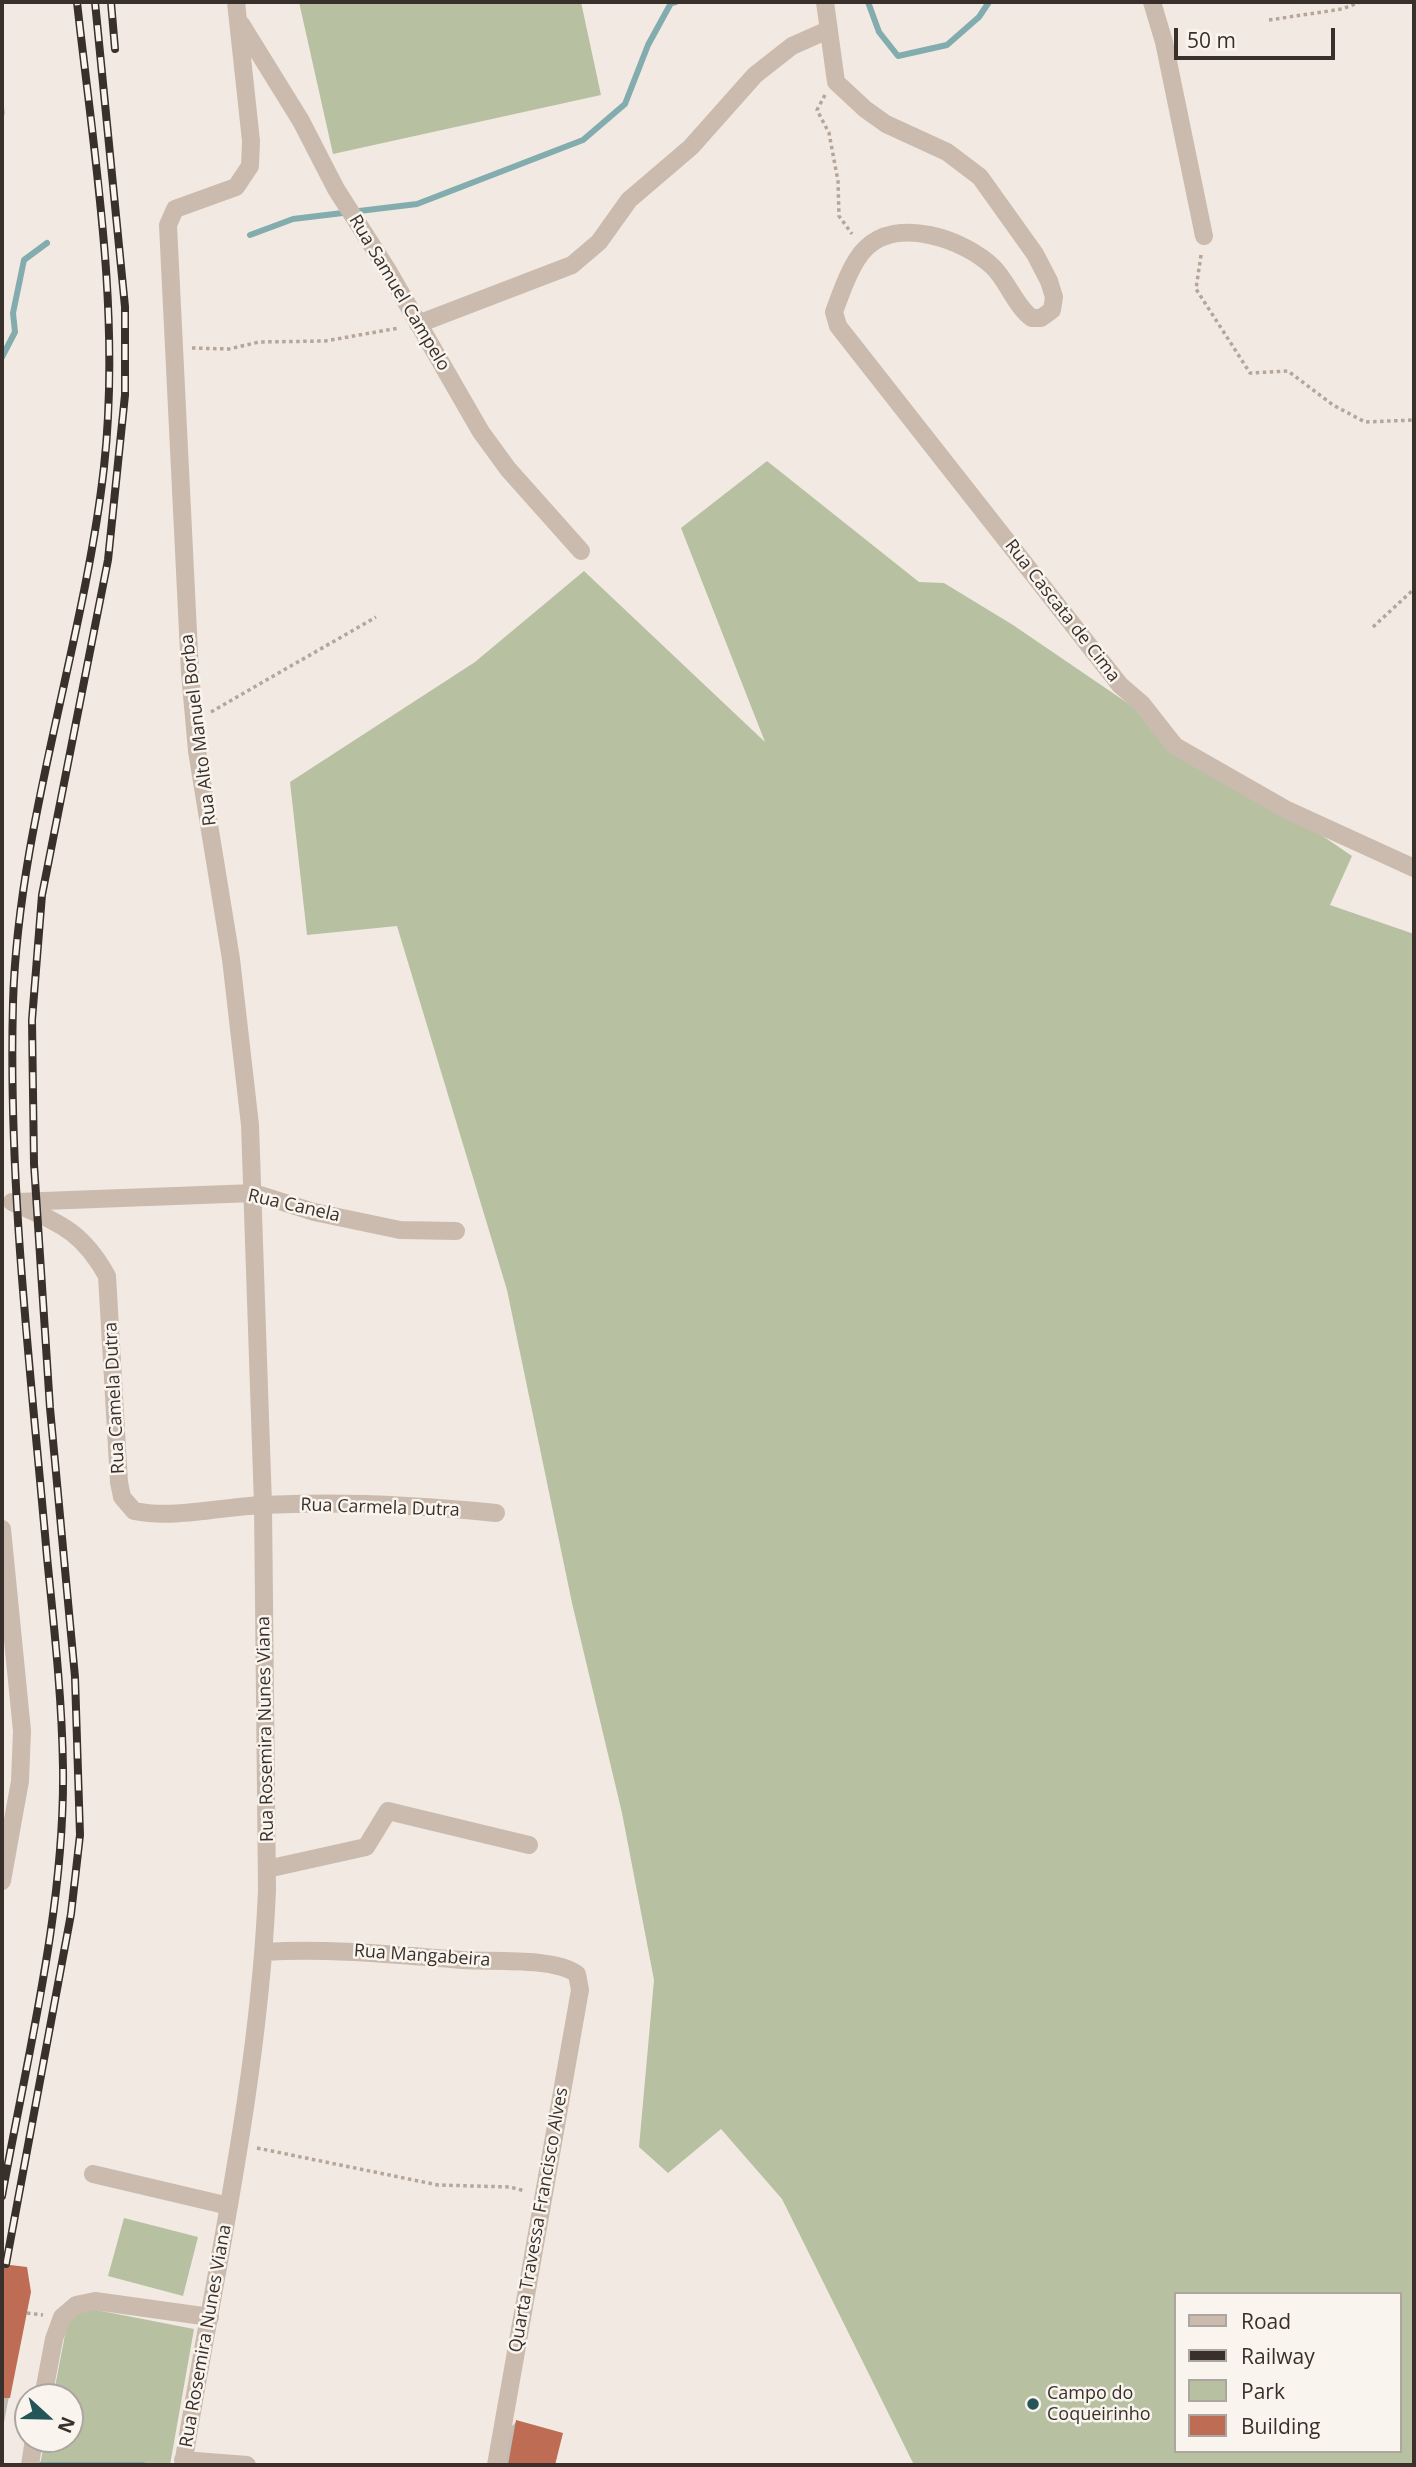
<!DOCTYPE html>
<html>
<head>
<meta charset="utf-8">
<style>
  body { margin:0 }
  #map { position:relative; width:1416px; height:2467px; overflow:hidden; background:#f2eae2; font-family:"Open Sans",sans-serif }
  canvas { display:block }
  .frame { position:absolute; inset:0; border:4px solid #39302c; pointer-events:none }
  .legend { position:absolute; left:1174px; top:2292px; width:228px; height:161px; box-sizing:border-box; background:#faf4ee; border:2px solid #ada6a0; margin:0; padding:9px 12px; list-style:none; font-size:21px; color:#39302c }
  .legend li { display:flex; align-items:center; gap:14px; height:35px }
  .legend b { width:35px; border:2px solid #ada6a0 }
  .north { position:absolute; left:14px; top:2383px; width:70px; height:70px; box-sizing:border-box; background:#faf4ee; border:2px solid #ada6a0; border-radius:50%; rotate:112deg; font-size:19px; font-weight:700; line-height:28px; text-align:center; color:#39302c }
  .north::after { content:''; display:block; margin:auto; width:24px; height:32px; background:#245558; clip-path:polygon(50% 0,100% 100%,50% 72%,0 100%) }
  .scale { position:absolute; left:1174px; top:28px; width:161px; height:32px; box-sizing:border-box; border:4px solid #39302c; border-top:0; padding-left:9px; font-size:21px; line-height:24px; white-space:nowrap; color:#39302c; -webkit-text-stroke:5px #faf4ee; paint-order:stroke }
</style>
</head>
<body>
<div id="map">
<canvas width="1416" height="2467"></canvas>
<div class="frame"></div>
<ul class="legend">
<li><b style="height:9px;background:#cabbae"></b>Road</li>
<li><b style="height:9px;background:#39302c"></b>Railway</li>
<li><b style="height:19px;background:#b7c1a2"></b>Park</li>
<li><b style="height:19px;background:#be6d54"></b>Building</li>
</ul>
<div class="north">N</div>
<div class="scale">50 m</div>
</div>
<script>
const ctx = document.querySelector('canvas').getContext('2d');
ctx.lineJoin = 'round';
function fillPath(path, color) { ctx.fillStyle = color; ctx.fill(path, 'evenodd'); }
function stroke(path, color, width, dash) { ctx.strokeStyle = color; ctx.lineWidth = width; ctx.lineCap = dash ? 'butt' : 'round'; ctx.setLineDash(dash || []); ctx.stroke(path); }
function drawText(font, color, halo, rows, align = 'center') {
  ctx.font = font + ' "Open Sans",sans-serif'; ctx.lineWidth = 5; ctx.setLineDash([]); ctx.textBaseline = 'middle'; ctx.strokeStyle = halo; ctx.fillStyle = color; for (const [text, x, y, turn = 0] of rows) {
    ctx.save(); ctx.translate(x, y); ctx.rotate((+turn || 0) * Math.PI / 180); ctx.textAlign = isNaN(turn) ? turn : align; if (halo) ctx.strokeText(text, 0, 0); ctx.fillText(text, 0, 0); ctx.restore();
  }
}
fillPath(new Path2D(`
  M299 2H581L601 95 333 154Z
  M767 461 919 582 944 583 1013 625 1352 856 1330 905 1414 934V2465H914L782 2199 721 2129 668 2173 639 2147 654 1980 622 1813 572 1603 507 1290 397 926 307 935 290 782 475 662 584 571 765 742 681 528ZM1176 2294H1400V2451H1176Z
  M124 2218 198 2237 183 2296 108 2276Z
  M86 2308 194 2329 170 2465H40L45 2439H70V2397H53L69 2314Z`), '#b7c1a2');
fillPath(new Path2D(`
  M2 92 5 114 2 117Z
  M2 2265 25 2269 29 2292 2 2433Z
  M516 2422 561 2434 555 2465H501L507 2431Z`), '#0003');
stroke(new Path2D(`
  M868 2 879 32 898 56 947 45 979 17 989 2
  M250 235 293 219 417 204 583 140 625 104 648 45 671 3 676 2
  M2 357 15 332 13 313 24 260 47 243
  M40 2465H143`), '#82acae', 6);
fillPath(new Path2D(`
  M2 2264 27 2267 31 2292 10 2398H2Z
  M516 2420 563 2433 555 2465H508Z`), '#be6d54');
stroke(new Path2D(`
  M1269 20 1342 9 1360 2
  M825 95 817 110 829 133 838 181 839 216 852 234
  M1201 255 1196 289 1250 373 1288 371 1333 405 1365 422 1414 420
  M192 348 229 349 259 342 325 341 399 328
  M1373 627 1414 589
  M211 712 376 617
  M257 2148 438 2185 510 2187 525 2191
  M27 2313 43 2315`), '#b6a598', 3.5, [3.5, 3.5]);
stroke(new Path2D(`
  M825 2 836 82 865 109 886 124 947 152 980 177 1035 254 1049 281 1054 297 1052 310 1041 318H1032C1016 307 1008 282 993 267 964 239 897 216 865 249 851 263 841 293 834 312L838 326 1120 685 1142 704 1175 746 1287 810 1414 868
  M1152 2 1164 42 1204 236
  M241 24 301 121 336 189 387 269 481 432 508 469 581 551
  M418 324 572 265 599 242 629 200 691 147 755 75 792 46 828 30
  M12 1202C58 1223 81 1229 107 1276L119 1482 122 1497 134 1511C175 1519 220 1507 262 1505 339 1501 419 1505 496 1513
  M17 1202 254 1193 314 1212 400 1230 456 1231
  M2 1529 22 1731 20 1781 2 1881
  M267 1869 366 1847 388 1811 529 1845
  M264 1952C331 1948 395 1955 462 1960 492 1962 553 1957 577 1974L580 1990 496 2465
  M93 2174 229 2206
  M43 2397 54 2339 62 2317 76 2305 95 2301 210 2317
  M183 2460 247 2465
  M30 2465 34 2439
  M183 2465C214 2275 259 2083 267 1890L263 1505 250 1125 231 959 197 751 190 673 168 225 175 209 236 187 250 166 251 141 236 2`), '#cabbae', 18);
const rail = new Path2D(`
  M111 2 115 49
  M2 2196C27 2057 65 1908 63 1768 62 1697 54 1627 47 1557 31 1373 8 1188 13 1003 18 825 84 645 104 467 121 313 94 155 77 2
  M6 2264 71 1914 80 1835 75 1677 50 1408 34 1164 32 1020 42 895 108 560 125 395V307L95 2`);
stroke(rail, '#39302c', 8);
stroke(rail, '#faf4ee', 5, [16]);
for (const [x, y, r, color] of [
  [1033,2404,7,"#245558"]
]) { const dot = new Path2D(); dot.arc(x, y, r, 0, 2 * Math.PI); ctx.fillStyle = color; ctx.fill(dot); stroke(dot, '#faf4ee', 2.5); }
drawText('18px', '#39302c', '#faf4ee', [
  ["Rua Samuel Campelo",399,293,59],
  ["Rua Cascata de Cima",1062,611,52],
  ["Rua Alto Manuel Borba",199,730,-97],
  ["Rua Canela",294,1206,13],
  ["Rua Camela Dutra",115,1398,-93],
  ["Rua Carmela Dutra",380,1508,2],
  ["Rua Rosemira Nunes Viana",266,1729,-91],
  ["Rua Mangabeira",422,1956,4],
  ["Quarta Travessa Francisco Alves",539,2220,-80],
  ["Rua Rosemira Nunes Viana",206,2336,-80]
]);
drawText('18px', '#39302c', '#faf4ee', [
  ["Campo do",1047,2394],
  ["Coqueirinho",1047,2415]
], 'left');
</script>
</body>
</html>
